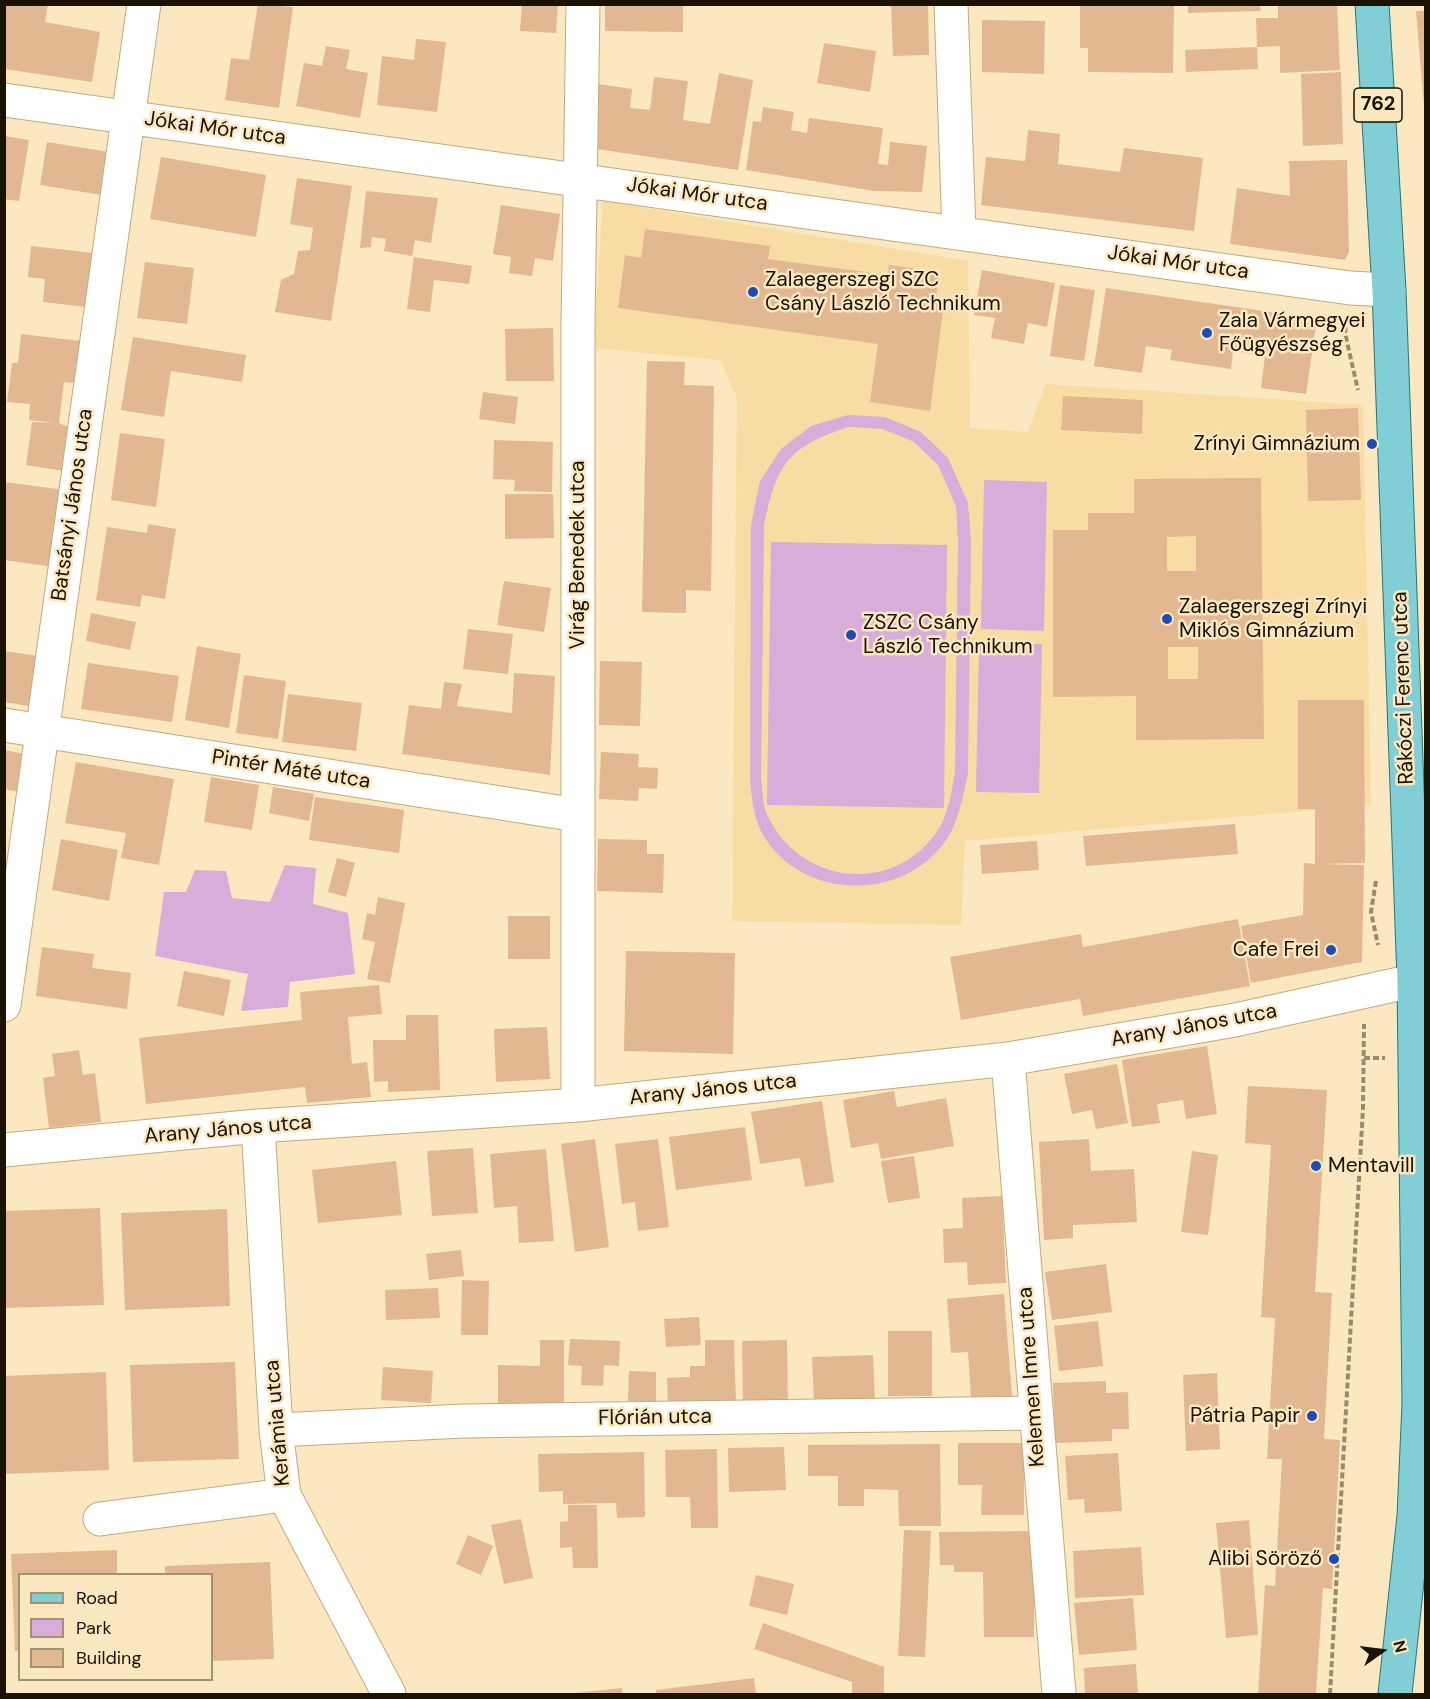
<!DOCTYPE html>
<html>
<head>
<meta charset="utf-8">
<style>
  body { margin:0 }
  #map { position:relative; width:1430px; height:1699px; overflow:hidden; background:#fbe7c0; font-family:"DM Sans",sans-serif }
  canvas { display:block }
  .frame { position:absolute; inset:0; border:6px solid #1b1202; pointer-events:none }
  .legend { position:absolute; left:18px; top:1573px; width:195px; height:108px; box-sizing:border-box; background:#fbe7c0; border:2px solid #a19274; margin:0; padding:8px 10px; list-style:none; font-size:18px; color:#1b1202 }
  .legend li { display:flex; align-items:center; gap:12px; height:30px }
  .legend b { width:30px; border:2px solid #a19274 }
  .north { position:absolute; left:1352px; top:1621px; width:60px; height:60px; -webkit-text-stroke:4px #fbe7c0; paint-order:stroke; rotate:76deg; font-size:16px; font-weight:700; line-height:24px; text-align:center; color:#1b1202 }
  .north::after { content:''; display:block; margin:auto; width:21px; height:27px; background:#1b1202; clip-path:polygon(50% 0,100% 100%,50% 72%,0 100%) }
</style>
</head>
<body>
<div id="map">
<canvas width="1430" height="1699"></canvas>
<div class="frame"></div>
<ul class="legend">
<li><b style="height:8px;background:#81ced6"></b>Road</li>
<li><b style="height:16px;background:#d8adda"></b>Park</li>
<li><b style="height:16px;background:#e1b892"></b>Building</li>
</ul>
<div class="north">N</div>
</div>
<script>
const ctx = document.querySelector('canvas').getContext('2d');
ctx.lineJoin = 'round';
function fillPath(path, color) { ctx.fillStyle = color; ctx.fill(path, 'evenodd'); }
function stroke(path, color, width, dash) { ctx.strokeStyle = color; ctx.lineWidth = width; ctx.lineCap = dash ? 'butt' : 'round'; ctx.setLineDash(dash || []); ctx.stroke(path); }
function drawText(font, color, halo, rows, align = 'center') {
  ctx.font = font + ' "DM Sans",sans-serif'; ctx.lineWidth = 5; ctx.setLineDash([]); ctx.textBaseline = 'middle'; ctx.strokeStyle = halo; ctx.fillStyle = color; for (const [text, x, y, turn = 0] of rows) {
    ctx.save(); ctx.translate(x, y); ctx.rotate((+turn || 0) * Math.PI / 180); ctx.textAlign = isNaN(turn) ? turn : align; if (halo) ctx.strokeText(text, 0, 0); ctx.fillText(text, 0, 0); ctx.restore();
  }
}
fillPath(new Path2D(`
  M603 201 968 261 970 428 1028 432 1046 384 1363 405 1371 805 965 841 961 925 732 921 737 398 720 360 593 348Z`), '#f8dca3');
fillPath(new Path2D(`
  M848 415 885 417 921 432 948 458 968 503 971 541 968 773C964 792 960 813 952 830 918 896 821 904 774 850 755 829 752 805 750 778L751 525 760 481 781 449 811 426ZM849 427 883 429 914 442 938 465 956 506 958 541 955 772C952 789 949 810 941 825 900 896 800 888 767 814 762 804 763 789 761 778L764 526C776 465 788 446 849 427Z
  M984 480 1047 482 1044 631 981 629Z
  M771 542 947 545 944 808 767 805Z
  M979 643 1042 644 1039 793 976 792Z
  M285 865 316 868 313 904 348 913 355 974 290 982 288 1007 241 1011 248 974 155 956 164 892H186L195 870 226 871 232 898 270 902Z`), '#d8adda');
fillPath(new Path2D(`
  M4 4H48L45 22 100 32 92 82 4 69Z
  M258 4 293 7 279 108 225 100 231 58 249 60Z
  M522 4H558L556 33 520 31Z
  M891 4H928L929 55 893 56Z
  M1080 4H1174L1173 73 1088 72V48H1080Z
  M1188 4H1260L1261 11 1188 13Z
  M1278 4H1337L1340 70 1280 73V46L1257 47 1256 18H1278Z
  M605 5H683V32L605 31Z
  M1416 11H1425V106H1424Z
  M982 20 1045 21 1044 74 982 72Z
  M416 39 446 42 437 112 377 105 382 56 414 60Z
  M824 43 876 51 870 92 817 83Z
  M326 46 350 50 346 69 368 73 360 118 296 106 304 63 322 66Z
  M1257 47 1258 69 1186 72 1185 50Z
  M1341 72 1343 144 1303 146 1301 74Z
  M719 73 753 80 738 170 590 148 598 84 632 89 630 108 650 110 654 77 688 81 683 120 710 124Z
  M763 107 794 112 791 130 807 133 809 118 883 128 878 164 888 165 890 142 927 146 922 192 874 191 746 170 753 121 761 122Z
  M1028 130 1060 134 1058 164 1120 172 1124 148 1203 158 1194 231 981 205 986 157 1025 161Z
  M4 136 29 140 19 201 4 199Z
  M47 142 109 152 102 195 40 185Z
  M161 157 266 175 256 237 150 219Z
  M1347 160 1349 252 1345 260 1230 244 1237 188 1290 196 1289 161Z
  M297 178 352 186 331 321 275 312 281 280 294 274 298 251 310 250 313 228 290 224Z
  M366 191 438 198 431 243 415 240 412 256 384 251 386 239 372 237 371 247 360 248Z
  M501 205 560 214 553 261 535 258 532 276 509 273 511 257 493 254Z
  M645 229 770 246 768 259 888 275 889 265 940 272 935 303 944 304 930 411 870 402 878 344 618 308 625 255 641 258Z
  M31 246 93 253 87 307 43 302 45 279 28 277Z
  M414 257 472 266 469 284 434 280 430 312 407 309Z
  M145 262 194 268 187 324 137 318Z
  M982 270 1055 283 1047 327 1028 323 1024 344 991 338 995 318 974 315Z
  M1060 285 1095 290 1084 361 1050 356Z
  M1106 288 1317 319 1306 394 1261 388 1265 356 1233 351 1231 369 1170 360 1172 350 1146 346 1142 373 1094 366Z
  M553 328 554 381H506L505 329Z
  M21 334 80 341 75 383 64 382 59 423 70 428 64 471 26 465 32 422 55 423 29 420 30 404 7 402 12 363H18Z
  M133 337 246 355 242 382 171 371 164 417 121 410Z
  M647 361 685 362 684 385 714 386 711 591 686 590V613L642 612Z
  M483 392 518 397 515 424 479 419Z
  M1063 396 1143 400 1142 434 1061 430Z
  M1358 408 1361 500 1308 501 1306 410Z
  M120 433 165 439 156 507 111 500Z
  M494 440 553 442 552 492 514 491 515 480 493 479Z
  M1261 478 1264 739 1136 740V696L1053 697V530H1088V513H1134V479ZM1196 536V571H1167V537ZM1168 647H1198V679H1168Z
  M4 482 65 490 54 567 4 560Z
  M505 494H553L554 538 505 539Z
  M148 524 176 529 165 599 142 595 140 607 96 600 107 527 147 533Z
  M504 581 551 588 544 632 497 625Z
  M91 613 136 622 130 650 86 641Z
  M468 629 513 634 508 674 463 669Z
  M197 646 241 654 229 728 185 720Z
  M4 651 38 656 29 706 4 702Z
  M600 661 642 662 640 726 599 725Z
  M88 663 179 676 172 722 81 709Z
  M514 673 555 676 550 775 402 754 409 705 441 709 444 682 462 684 457 706 512 713Z
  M244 675 286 681 278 739 236 733Z
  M288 694 362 703 356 751 282 742Z
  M1298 700H1364L1365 863 1318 864 1364 865 1362 962 1251 983 1241 926 1303 915 1304 863 1315 864V809H1298Z
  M4 750 25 754 19 792 4 789Z
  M601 752 639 754 638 767 658 768 657 789 639 788 638 801 599 799Z
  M76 762 174 779 159 865 121 858 126 833 65 823Z
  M211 777 259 785 252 830 204 822Z
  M273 787 314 794 309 821 269 813Z
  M315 797 404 810 399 853 309 840Z
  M1235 824 1238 854 1086 866 1083 836Z
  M61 839 118 850 109 901 52 890Z
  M598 839 647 840V854H664L663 893 597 891Z
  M1037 841 1039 870 982 874 980 845Z
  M337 858 355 863 346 897 328 892Z
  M378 897 405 903 390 983 367 979 375 942 362 939 367 913 375 915Z
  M508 916H550V959H508Z
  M1238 919 1250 986 1083 1016 1080 999 961 1020 950 957 1081 934 1083 947Z
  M42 947 94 954 92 968 131 973 127 1009 36 996Z
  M626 951 735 953 733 1054 624 1051Z
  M184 971 231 980 224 1016 177 1006Z
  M379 985 382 1014 348 1017 352 1064 367 1062 371 1097 307 1103 305 1087 146 1104 139 1038 302 1020 300 992Z
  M406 1015H438L440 1090 388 1092V1081L374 1082 373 1040H406Z
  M547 1027 550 1079 496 1082 494 1029Z
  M1207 1046 1217 1114 1186 1119 1183 1100 1157 1104 1160 1123 1132 1127 1122 1060Z
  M79 1050 83 1075 95 1073 101 1122 49 1128 43 1078 55 1076 52 1054Z
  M1117 1064 1128 1123 1096 1129 1092 1110 1072 1114 1064 1074Z
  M1248 1086 1327 1090 1315 1292 1332 1293 1324 1439 1340 1440 1332 1589 1323 1588 1316 1694H1258L1265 1585 1275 1586 1282 1459H1267L1275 1318 1261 1317 1271 1145 1245 1143Z
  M894 1091 897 1107 946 1098 954 1146 881 1159 878 1143 851 1148 843 1100Z
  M822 1101 834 1182 805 1187 800 1158 760 1164 751 1112Z
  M745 1127 752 1180 676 1190 669 1137Z
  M595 1139 609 1247 575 1252 561 1144Z
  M658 1139 669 1227 638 1231 635 1202 622 1204 615 1144Z
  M1089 1139 1091 1171 1134 1169 1137 1222 1073 1225V1238L1044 1240 1039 1142Z
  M473 1148 478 1213 432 1216 427 1151Z
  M546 1149 554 1241 519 1243 517 1206 494 1208 490 1154Z
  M1192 1151 1218 1155 1208 1235 1181 1232Z
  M914 1156 920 1198 888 1203 881 1161Z
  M396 1161 402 1215 318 1223 312 1170Z
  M1002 1196 1006 1283 968 1285 967 1262 944 1263 943 1229 963 1228 962 1198Z
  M100 1208 104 1305 4 1308V1211Z
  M227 1209 230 1306 125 1310 121 1213Z
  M461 1250 464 1276 429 1280 426 1254Z
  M1106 1264 1112 1312 1052 1320 1045 1272Z
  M462 1280 489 1281 488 1335H461Z
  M438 1288 440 1318 386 1320 385 1290Z
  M1004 1294 1012 1396 971 1399 968 1352 951 1353 947 1299Z
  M699 1317 701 1345 666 1347 664 1319Z
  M1098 1321 1103 1366 1059 1371 1054 1326Z
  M888 1331H932V1396H888Z
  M570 1339 620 1341 619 1366 604 1365 603 1386 581 1385 582 1366 568 1365Z
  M540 1340H564V1403H498V1365L540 1366Z
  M705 1340H734L736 1405 668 1406 667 1378 690 1377V1366H705Z
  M787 1340 788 1406 743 1407 742 1341Z
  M873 1355 875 1401 814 1403 812 1357Z
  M235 1362 239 1459 133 1462 130 1365Z
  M383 1367 433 1371 431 1403 381 1400Z
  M629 1371 656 1372V1402L628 1401Z
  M106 1372 109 1470 4 1474V1376Z
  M1217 1373 1220 1449 1186 1451 1183 1375Z
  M1106 1381V1393L1128 1392 1129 1429H1112V1441L1055 1443 1053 1383Z
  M958 1443H1024V1515H981L982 1485H958Z
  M940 1444 941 1526H899L898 1490 864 1489V1506H838V1476H808V1445Z
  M784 1447 786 1490 729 1492 728 1448Z
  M717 1449 718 1528H691L690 1497H666L665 1450Z
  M644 1452 645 1517 617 1518 616 1503 563 1504V1491L539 1492 538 1454Z
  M1118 1453 1122 1511 1085 1513 1084 1499 1068 1500 1065 1456Z
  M568 1505H597L598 1568H573L572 1547 560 1548V1522L568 1521Z
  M521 1519 533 1578 504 1584 491 1525Z
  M1249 1520 1258 1635 1226 1638 1216 1523Z
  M904 1530 931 1531 925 1657 898 1656Z
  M1034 1531V1637H984L983 1572H954V1565H940L939 1532Z
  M468 1535 493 1546 481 1575 456 1564Z
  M1141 1547 1144 1595 1075 1598 1073 1551Z
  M117 1550V1574H20V1651H15L11 1554Z
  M270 1562 274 1659 212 1661V1574H165V1566Z
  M756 1575 794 1584 787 1615 749 1606Z
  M1133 1598 1137 1650 1079 1655 1074 1603Z
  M763 1623 884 1667V1694H852V1682L754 1649Z
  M1136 1664 1138 1694H1085L1084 1668Z
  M754 1678 756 1694H656V1690Z
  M622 1688V1694H575V1693Z`), '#e1b892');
const minor = new Path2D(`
  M951 4 959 232
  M4 100 1350 288 1389 290
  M4 725 577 815
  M4 1005 144 4
  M1008 1059 1059 1694
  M578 1105V325L583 4
  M258 1126 276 1430 284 1495 389 1694
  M4 1150 258 1126 578 1105 1008 1059 1235 1020 1426 978
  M276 1430 464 1421 1034 1413
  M100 1519 284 1495`);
const major = new Path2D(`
  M1372 4 1389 290 1414 980 1419 1404 1414 1516 1395 1694`);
stroke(minor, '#c2ab7b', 35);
stroke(major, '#27777a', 35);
stroke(new Path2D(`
  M1347 318 1345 333 1358 390
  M1376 881 1371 912 1378 945
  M1364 1058H1385
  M1330 1694 1363 1108 1364 1024`), '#9a8a6d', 4, [6, 3]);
stroke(minor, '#fff', 33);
stroke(major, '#81ced6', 33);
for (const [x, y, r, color] of [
  [753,292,6,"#1f4ab7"],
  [1207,333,6,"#1f4ab7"],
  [1372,444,6,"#1f4ab7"],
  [1167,619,6,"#1f4ab7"],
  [851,635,6,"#1f4ab7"],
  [1331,950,6,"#1f4ab7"],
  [1316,1166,6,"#1f4ab7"],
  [1312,1416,6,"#1f4ab7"],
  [1334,1559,6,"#1f4ab7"]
]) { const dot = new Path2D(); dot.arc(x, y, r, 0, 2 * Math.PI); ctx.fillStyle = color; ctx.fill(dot); stroke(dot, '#fbe7c0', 2); }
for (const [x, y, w] of [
  [1378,105,48]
]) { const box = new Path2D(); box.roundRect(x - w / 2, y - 17, w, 34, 4.5); ctx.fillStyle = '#fbe7c0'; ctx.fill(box); stroke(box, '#1b1202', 1.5); }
drawText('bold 20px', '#1b1202', null, [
  ["762",1378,105]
]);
drawText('21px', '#1b1202', '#fbe7c0', [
  ["Jókai Mór utca",215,129,8],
  ["Jókai Mór utca",697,195,8],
  ["Jókai Mór utca",1178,263,8],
  ["Batsányi János utca",73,505,-82],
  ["Virág Benedek utca",578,555,-90],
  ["Rákóczi Ferenc utca",1404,688,-92],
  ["Pintér Máté utca",291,770,9],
  ["Arany János utca",1194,1026,-10],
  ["Arany János utca",713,1090,-6],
  ["Arany János utca",228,1130,-5],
  ["Kelemen Imre utca",1032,1377,-94],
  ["Flórián utca",655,1418,-1],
  ["Kerámia utca",278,1423,-95]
]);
drawText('21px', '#1b1202', '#fbe7c0', [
  ["Zalaegerszegi SZC",765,280],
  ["Csány László Technikum",765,304],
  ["Zala Vármegyei",1219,321],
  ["Főügyészség",1219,345],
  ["Zrínyi Gimnázium",1360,444,"right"],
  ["Zalaegerszegi Zrínyi",1179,607],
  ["Miklós Gimnázium",1179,631],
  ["ZSZC Csány",863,623],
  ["László Technikum",863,647],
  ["Cafe Frei",1319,950,"right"],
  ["Mentavill",1328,1166],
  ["Pátria Papir",1300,1416,"right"],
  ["Alibi Söröző",1322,1559,"right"]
], 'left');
</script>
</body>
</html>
